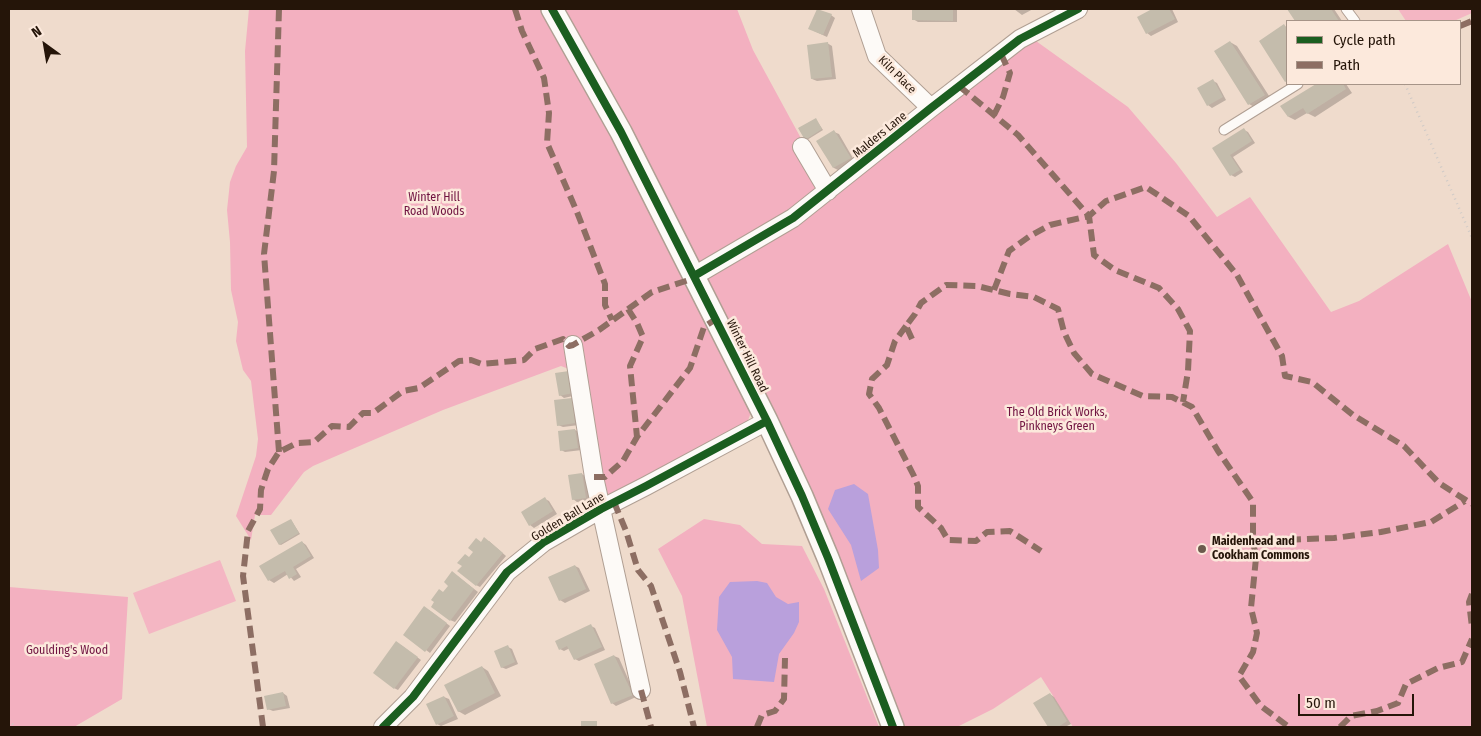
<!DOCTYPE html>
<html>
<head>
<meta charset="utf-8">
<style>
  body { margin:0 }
  #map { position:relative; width:1481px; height:736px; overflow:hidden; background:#efdbcc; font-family:"Fira Sans Condensed",sans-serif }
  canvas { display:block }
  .frame { position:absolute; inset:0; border:10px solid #251509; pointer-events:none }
  .legend { position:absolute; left:1286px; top:20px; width:175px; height:65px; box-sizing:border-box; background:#fce9dc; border:1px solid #a69488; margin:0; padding:6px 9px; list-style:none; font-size:15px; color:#251509 }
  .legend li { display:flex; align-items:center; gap:10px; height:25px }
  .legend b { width:25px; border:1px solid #a69488 }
  .north { position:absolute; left:20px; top:20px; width:50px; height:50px; -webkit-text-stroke:4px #fce9dc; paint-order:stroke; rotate:328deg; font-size:14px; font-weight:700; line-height:20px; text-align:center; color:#251509 }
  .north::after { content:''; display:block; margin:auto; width:18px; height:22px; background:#251509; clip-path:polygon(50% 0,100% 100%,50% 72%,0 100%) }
  .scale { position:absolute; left:1298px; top:694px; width:116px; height:22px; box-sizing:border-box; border:2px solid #251509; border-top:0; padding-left:6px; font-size:15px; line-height:18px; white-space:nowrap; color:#251509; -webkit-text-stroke:4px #fce9dc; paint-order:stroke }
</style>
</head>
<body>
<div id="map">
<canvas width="1481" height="736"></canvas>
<div class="frame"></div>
<ul class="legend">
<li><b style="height:6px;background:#1b5e20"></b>Cycle path</li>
<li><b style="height:6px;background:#8d6e63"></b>Path</li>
</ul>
<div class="north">N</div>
<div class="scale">50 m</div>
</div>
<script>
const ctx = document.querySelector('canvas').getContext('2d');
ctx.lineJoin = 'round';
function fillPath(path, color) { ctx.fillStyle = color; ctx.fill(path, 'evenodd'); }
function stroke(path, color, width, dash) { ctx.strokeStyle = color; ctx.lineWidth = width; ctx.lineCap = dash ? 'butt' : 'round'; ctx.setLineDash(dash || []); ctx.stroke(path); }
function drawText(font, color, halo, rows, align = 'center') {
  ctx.font = font + ' "Fira Sans Condensed",sans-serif'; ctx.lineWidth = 5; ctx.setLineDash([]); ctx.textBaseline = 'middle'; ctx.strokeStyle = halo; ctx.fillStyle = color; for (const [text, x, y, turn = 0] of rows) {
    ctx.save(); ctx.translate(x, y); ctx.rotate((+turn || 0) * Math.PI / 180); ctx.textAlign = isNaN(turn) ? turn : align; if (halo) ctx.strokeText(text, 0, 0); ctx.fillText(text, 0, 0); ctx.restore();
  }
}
fillPath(new Path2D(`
  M1398 9H1472V13L1454 21H1406Z
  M220 560 236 601 149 634 133 593Z`), '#f4b6c3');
fillPath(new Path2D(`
  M249 9H737L753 50 828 188 705 277 751 404 750 415 746 426 613 497 590 504 574 371 561 366 443 410 313 466 304 472 271 515H255L251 540 236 516 256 456 258 439 251 381 243 370 236 341 238 322 231 290 230 242 227 210 230 182 236 166 247 147 245 51Z
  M1029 36 1128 107 1176 163 1217 217 1250 197 1331 312 1359 301 1448 244 1472 302V727H1073L1041 677 993 709 957 727H901L706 279Z
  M704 519 740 525 762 544 802 546 824 589 879 727H707L682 596 658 549Z
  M9 587 128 597 122 699 74 727H9Z`), '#f3b0c0');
fillPath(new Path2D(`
  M854 484 868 494 878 550 879 568 861 581 851 545 828 509 835 490Z
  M757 581 767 583 776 597 788 604 799 602V622L794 633 779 654 774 682 733 679 732 657 717 630 719 597 730 582Z`), '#b9a0dc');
fillPath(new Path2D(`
  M914 9H957V22H918L913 19Z
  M1014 9H1033L1022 15Z
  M1155 9H1172L1178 22 1151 36 1147 33 1139 17Z
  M1289 9H1334L1342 21H1297Z
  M831 15 835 18 827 37 814 31Z
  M1284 26 1287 27V82L1260 41Z
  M1230 42 1237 46 1271 99 1256 108 1249 104 1215 52Z
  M827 43 832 46 836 79 817 81 812 79Z
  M1213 81 1217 83 1226 100 1212 108 1208 105Z
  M1318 84H1346L1352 93 1315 117 1307 113 1295 120 1289 117 1282 107Z
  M817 121 823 130 807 140 805 139Z
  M1244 130 1248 132 1255 143 1233 157 1243 172 1235 177 1231 175 1214 149Z
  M834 132 839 134 854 160 838 170 834 168 818 141Z
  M556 374 577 395 564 398 560 395Z
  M572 399 576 402 579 425 563 427 558 425Z
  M575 430 579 432 582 450 565 452 561 450 559 432Z
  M582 474 586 477 589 500 577 502 573 499Z
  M545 499 549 501 557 514 534 528 530 525Z
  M291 520 300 534 281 545 279 544Z
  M489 541 506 556 480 587 476 585 463 566 481 543Z
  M302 542 306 545 314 558 296 569 301 577 294 581 288 574 274 583 269 580 261 567Z
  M575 566 579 568 590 591 565 603 560 600 550 577Z
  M456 575 478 592 455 622 450 620Z
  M429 610 450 626 430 653 426 650Z
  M591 626 595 628 605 650 579 661 575 659 570 648 564 651 560 649Z
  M401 645 421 660 398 690 394 688Z
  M508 647 512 649 518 664 506 669 501 667Z
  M614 656 619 658 636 697 616 706 612 703Z
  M482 667 488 671 501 696 465 715 458 711Z
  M283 693 287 696 290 708 273 711 268 709Z
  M1050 694 1054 697 1071 724 1065 727H1050L1035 703Z
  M444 697 449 699 458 719 441 726 437 724Z`), '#0003');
fillPath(new Path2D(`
  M817 9 832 14 823 35 808 29Z
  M912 9H953V21L912 20Z
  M1152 9H1169L1175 19 1146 34 1137 17Z
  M1287 9H1331L1339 21H1295Z
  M1284 24 1287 29V81L1285 82 1259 41Z
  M1230 41 1265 95 1248 105 1214 51Z
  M828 42 832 77 811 79 807 45Z
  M1213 79 1223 97 1207 106 1197 88Z
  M1316 84H1343L1346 89 1307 114 1303 108 1288 117 1280 106Z
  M816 118 822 129 805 140 798 128Z
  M1244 128 1252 141 1230 155 1240 170 1230 176 1212 148Z
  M834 130 851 158 833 168 816 141Z
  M569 371 573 393 559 396 555 373Z
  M572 398 575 423 557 426 554 400Z
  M575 429 578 448 560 451 558 431Z
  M582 473 586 498 572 500 568 475Z
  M545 497 553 511 529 526 521 512Z
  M291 519 299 533 279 545 270 530Z
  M484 537 503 553 476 586 457 571 462 566 457 563 465 554 469 557 473 552 468 548 476 538 481 542Z
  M302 541 311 556 293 567 297 574 289 579 285 571 268 581 259 566Z
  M575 565 586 589 559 601 548 577Z
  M452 571 474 589 450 621 431 607 434 602 431 600 439 589 443 592 448 586 444 582Z
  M424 606 447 623 425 652 403 635Z
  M591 624 602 647 574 660 567 646 559 650 555 641Z
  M396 641 418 657 394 689 373 673Z
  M508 645 515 662 501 668 494 651Z
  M614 655 633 695 611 704 594 664Z
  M482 666 495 693 458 712 444 685Z
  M283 692 286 706 267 710 264 696Z
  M1050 693 1067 721 1058 727H1048L1033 703Z
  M444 696 454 716 436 725 426 704Z
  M581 721H597V727H581Z`), '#c4bcac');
const service = new Path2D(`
  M1346 9 1355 21
  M1224 130 1298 84`);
const minor = new Path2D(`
  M861 9 877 56 931 108
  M802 147 828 191
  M694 276 793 218 931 108 1020 39 1078 9
  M573 345 594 477 641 690
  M383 727 413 697 507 572 544 542 601 509 646 486 767 421`);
const tertiary = new Path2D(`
  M552 9 621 132 767 421 802 496 828 558 893 727`);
stroke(service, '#b09f93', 11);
stroke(minor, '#b09f93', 20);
stroke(tertiary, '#b09f93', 24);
stroke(new Path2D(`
  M1405 84 1472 238
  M9 720 15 727`), '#d1cbc7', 2.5, [1, 4]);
stroke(service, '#fdfaf7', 9);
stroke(minor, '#fdfaf7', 18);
stroke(tertiary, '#fdfaf7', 21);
stroke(new Path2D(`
  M515 9 522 31 544 78 549 113 547 143 577 212 605 284V305L612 320
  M1460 26 1472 21
  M959 86 1018 135 1089 216 1094 255 1115 270 1159 288 1178 309 1190 331 1188 371 1183 402
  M994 115 1003 97 1010 73 1001 54
  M994 290 1009 251 1030 236 1050 225 1089 216 1106 201 1146 187 1189 216 1237 275 1282 356 1285 376 1312 382 1353 415 1404 446 1439 483 1472 504
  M628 309 637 323 643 337 630 366 637 437
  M906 326 895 341 887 365 872 379 869 394 879 408 914 476 918 486V507L941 528 948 540 976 541 987 532 1010 531 1041 551
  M912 339 906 326 915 314 921 303 946 285 977 286 1010 294 1034 297 1058 309 1064 332 1074 353 1092 374 1143 396 1172 397 1192 407 1218 451 1253 502V541L1256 558 1251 608 1257 633 1253 652 1239 676 1261 706 1289 727
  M279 452 264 254 274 171 279 9
  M594 477H605L623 461 637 437 690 368 704 327 716 319
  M614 502 626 531 638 570 651 586 680 672 694 727
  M1253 541 1334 538 1381 532 1431 522 1465 501
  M1472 594 1469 602 1472 627
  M641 690 651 727
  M263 727 243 576 248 531 260 509 261 490 268 469 279 452 297 443 314 442 332 426 349 427 363 413H373L403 391 419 388 459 361 471 360 482 364 524 360 535 349 563 339 569 346 573 345 599 330 652 292 695 278
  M757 727 762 715 775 711 784 699 785 658
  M1340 727 1351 716 1377 711 1398 703 1406 684 1438 668 1462 662 1472 639`), '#8d6e63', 6, [12, 6]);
stroke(new Path2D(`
  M552 9 621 132 767 421 802 496 828 558 893 727
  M694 276 793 218 931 108 1020 39 1078 9
  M383 727 413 697 507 572 544 542 601 509 646 486 767 421`), '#1b5e20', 8);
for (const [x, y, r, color] of [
  [1202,549,5,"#6c5a4d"]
]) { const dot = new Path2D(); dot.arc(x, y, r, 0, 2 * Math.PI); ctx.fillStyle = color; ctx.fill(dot); stroke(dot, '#fce9dc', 2); }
drawText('12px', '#251509', '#fce9dc', [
  ["Kiln Place",897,75,45],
  ["Malders Lane",880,135,-39],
  ["Winter Hill Road",747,356,64],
  ["Golden Ball Lane",568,517,-31]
]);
drawText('12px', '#701341', '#fce9dc', [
  ["Winter Hill",434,198],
  ["Road Woods",434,212],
  ["The Old Brick Works,",1057,413],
  ["Pinkneys Green",1057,427],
  ["Goulding's Wood",67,651]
]);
drawText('bold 12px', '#251509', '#fce9dc', [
  ["Maidenhead and",1212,542],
  ["Cookham Commons",1212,556]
], 'left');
</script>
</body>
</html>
